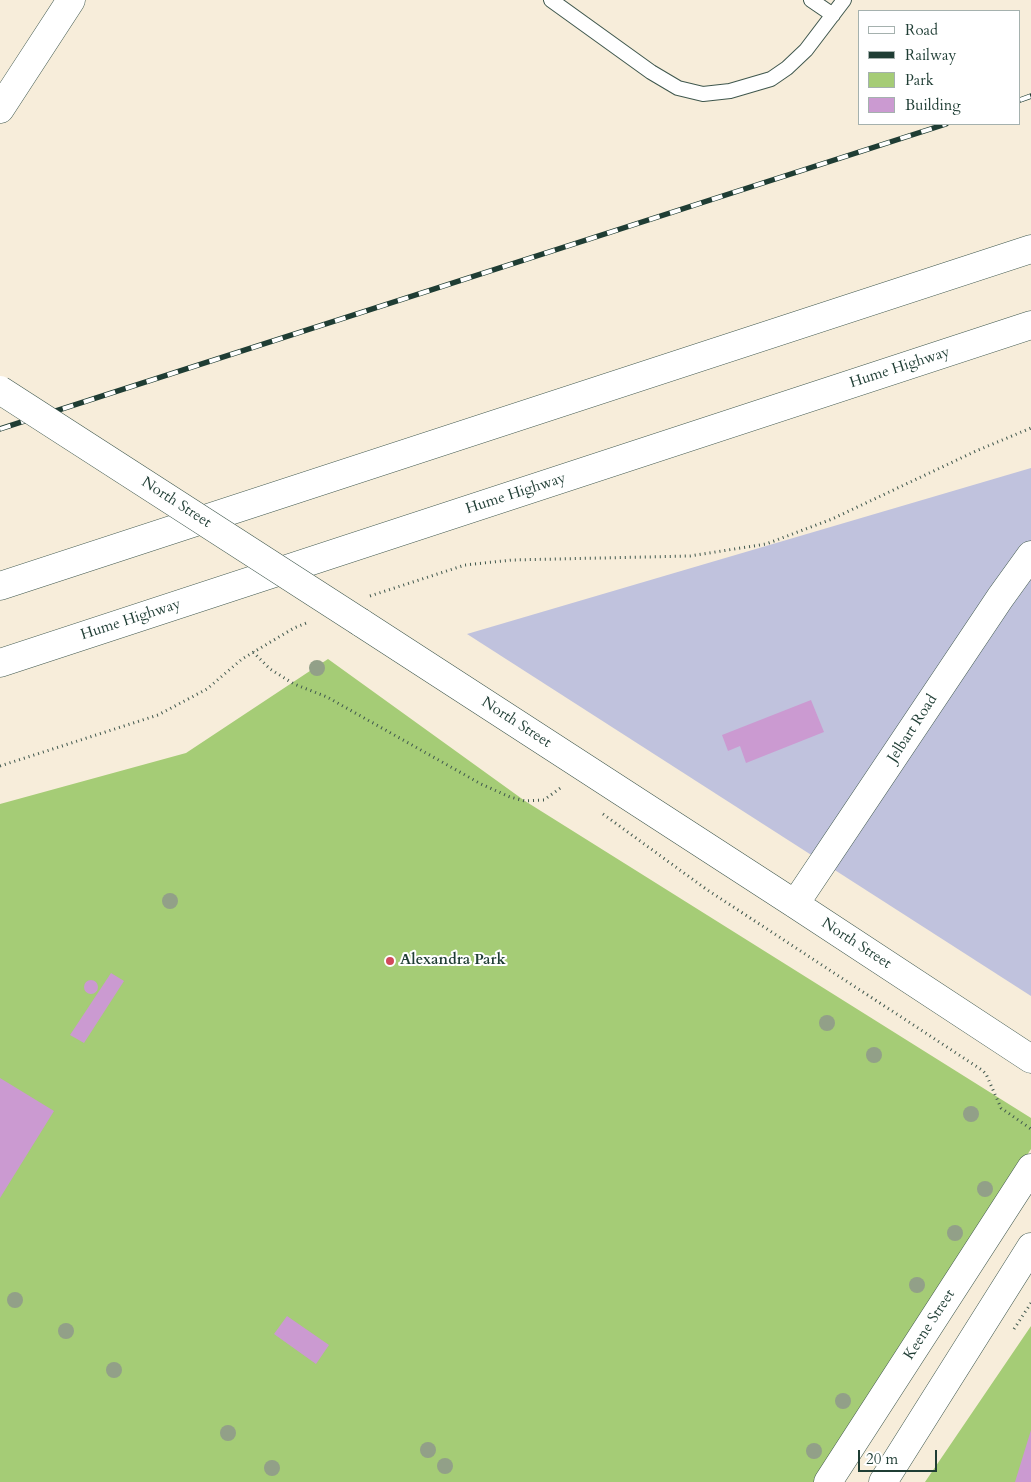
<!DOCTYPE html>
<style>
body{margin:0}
#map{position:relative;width:1031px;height:1482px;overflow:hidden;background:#f7edda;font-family:Cardo,serif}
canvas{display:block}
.legend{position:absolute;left:858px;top:10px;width:162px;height:115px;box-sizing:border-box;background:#fff;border:1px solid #a5b1ae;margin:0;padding:6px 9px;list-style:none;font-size:15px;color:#1f3d34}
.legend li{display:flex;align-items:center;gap:10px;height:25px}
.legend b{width:25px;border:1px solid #a5b1ae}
.scale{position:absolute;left:858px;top:1450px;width:79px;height:22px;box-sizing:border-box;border:2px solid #1f3d34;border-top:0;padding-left:6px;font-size:15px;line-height:18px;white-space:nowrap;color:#1f3d34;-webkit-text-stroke:4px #fff;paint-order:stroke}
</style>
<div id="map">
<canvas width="1031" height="1482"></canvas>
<ul class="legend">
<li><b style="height:6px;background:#fff"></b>Road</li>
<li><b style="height:6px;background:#1f3d34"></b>Railway</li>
<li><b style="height:14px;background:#a5cc76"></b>Park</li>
<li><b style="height:14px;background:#cb9ad1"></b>Building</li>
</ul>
<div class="scale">20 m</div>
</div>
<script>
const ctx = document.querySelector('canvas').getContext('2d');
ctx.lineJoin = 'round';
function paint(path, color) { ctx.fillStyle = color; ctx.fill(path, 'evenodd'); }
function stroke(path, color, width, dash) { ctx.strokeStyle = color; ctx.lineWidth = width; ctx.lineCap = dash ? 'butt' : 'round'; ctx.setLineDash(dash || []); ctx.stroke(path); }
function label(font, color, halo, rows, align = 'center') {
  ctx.font = font + ' Cardo,serif'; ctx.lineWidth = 4; ctx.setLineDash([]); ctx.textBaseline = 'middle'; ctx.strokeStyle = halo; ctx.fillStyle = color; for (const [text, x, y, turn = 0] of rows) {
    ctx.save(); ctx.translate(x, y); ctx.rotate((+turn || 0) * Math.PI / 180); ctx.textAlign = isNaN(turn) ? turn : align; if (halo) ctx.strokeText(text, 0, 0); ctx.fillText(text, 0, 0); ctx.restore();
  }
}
const industrial = new Path2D(`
 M1031 468V996L467 634Z`);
const green = new Path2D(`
 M328 659 525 801 1031 1118V1149L814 1482H0V804L186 753Z
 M1031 1326V1482H925Z`);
const building = new Path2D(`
 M811 700 824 732 746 763 740 746 728 751 722 735Z
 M111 973 124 981 84 1043 70 1035Z
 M84 987a7 7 0 1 1 14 0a7 7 0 1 1-14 0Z
 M0 1078 54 1111 0 1198Z
 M287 1316 329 1345 316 1364 274 1334Z
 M1031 1430V1482H1015Z`);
const path = new Path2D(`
 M370 596 465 565 512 560 690 556 766 544 832 519 976 451 1031 428
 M253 652 270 669 294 684 327 697 481 784 510 797 525 801 544 800 563 786
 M0 766 158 715 207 689 242 659 294 628 309 622
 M603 814 706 889 982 1070 986 1074 1001 1108 1031 1129
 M1014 1329 1031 1303`);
const lane = new Path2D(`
 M551 0 651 72 678 88 703 94 730 91 771 79 787 68 806 50 844 0
 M811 0 833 15`);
const street = new Path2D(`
 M0 109 71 0`);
const secondary = new Path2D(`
 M360 622 795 904 1031 1059
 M795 904 1000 598 1031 555
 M828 1482 1031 1168
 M883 1482 1031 1247`);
const highway = new Path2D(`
 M0 586 1031 249
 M0 663 1031 325`);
const rail = new Path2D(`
 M1020 100 1031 96
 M0 429 946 124`);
const secondaryBridge = new Path2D(`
 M0 390 360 622`);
const trees = [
 [317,668],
 [170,901],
 [827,1023],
 [874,1055],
 [971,1114],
 [985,1189],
 [955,1233],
 [917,1285],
 [15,1300],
 [66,1331],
 [114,1370],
 [843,1401],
 [228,1433],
 [428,1450],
 [814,1451],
 [445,1466],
 [272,1468]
];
const markers = [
 [390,961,5,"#d1495b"]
];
const streetNames = [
 ["Hume Highway",900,368,-18],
 ["Hume Highway",516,494,-18],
 ["North Street",176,503,33],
 ["Hume Highway",131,620,-18],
 ["North Street",516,723,33],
 ["Jelbart Road",913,729,-57],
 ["North Street",856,944,33],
 ["Keene Street",930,1325,-57]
];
const poiNames = [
 ["Alexandra Park",400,961]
];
paint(industrial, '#c0c2dd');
paint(green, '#a5cc76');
paint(building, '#cb9ad1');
stroke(lane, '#3f574d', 16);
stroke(street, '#3f574d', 29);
stroke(secondary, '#3f574d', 29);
stroke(highway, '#3f574d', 29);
stroke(path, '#3f574d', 3, [1, 4]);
stroke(lane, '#fff', 14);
stroke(street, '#fff', 28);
stroke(secondary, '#fff', 28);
stroke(highway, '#fff', 28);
stroke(rail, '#1f3d34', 5.5);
stroke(rail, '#fff', 4, [11]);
stroke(secondaryBridge, '#3f574d', 29, []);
stroke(secondaryBridge, '#fff', 28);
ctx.fillStyle = '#92a088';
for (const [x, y] of trees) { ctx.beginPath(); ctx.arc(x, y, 8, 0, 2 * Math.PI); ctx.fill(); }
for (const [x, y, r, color] of markers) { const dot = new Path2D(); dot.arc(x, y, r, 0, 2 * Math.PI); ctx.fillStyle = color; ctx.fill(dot); stroke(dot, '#fff', 2); }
label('15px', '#1f3d34', '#fff', streetNames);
label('bold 15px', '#1f3d34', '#fff', poiNames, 'left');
</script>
